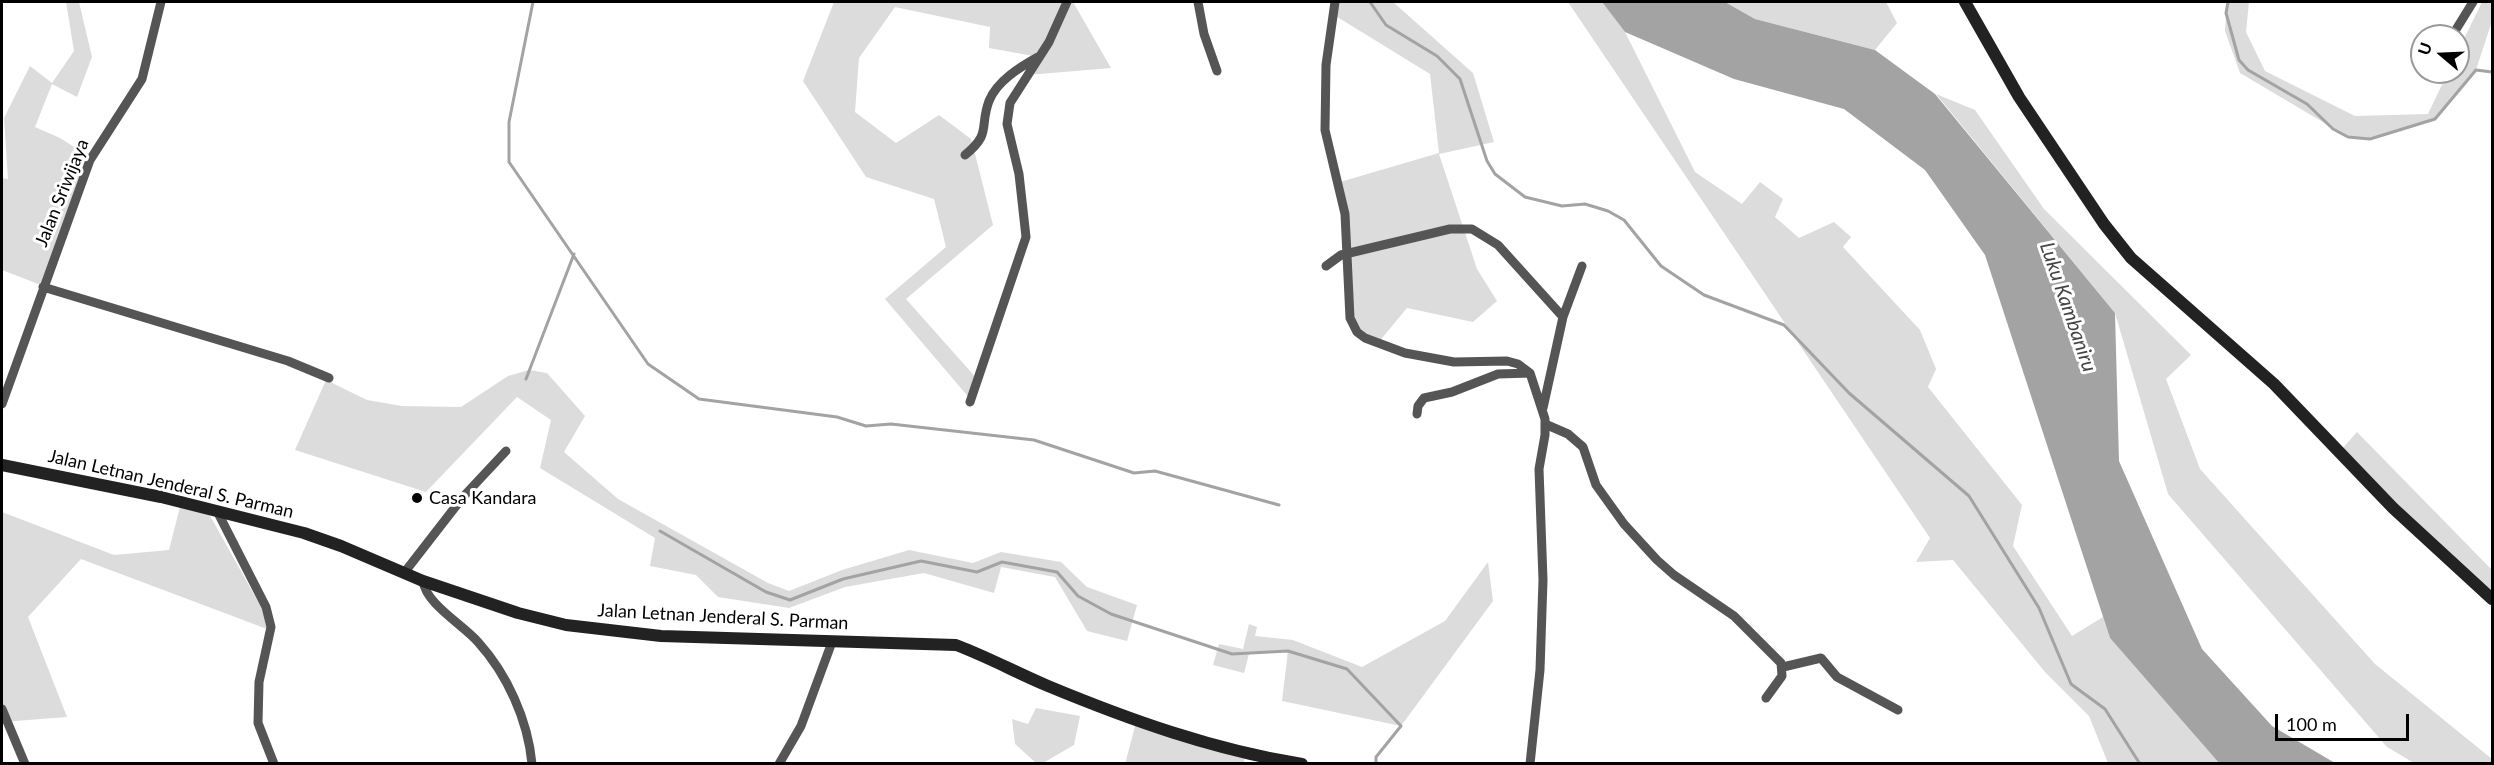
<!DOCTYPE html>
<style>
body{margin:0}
#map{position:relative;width:2494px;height:765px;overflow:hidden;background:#fff;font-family:Lato,sans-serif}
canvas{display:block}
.frame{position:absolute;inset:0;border:3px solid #000;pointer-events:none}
.north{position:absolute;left:2410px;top:24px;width:60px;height:60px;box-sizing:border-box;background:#fff;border:2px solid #999;border-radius:50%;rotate:289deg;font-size:16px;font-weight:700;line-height:24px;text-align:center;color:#000}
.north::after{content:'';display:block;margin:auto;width:21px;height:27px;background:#000;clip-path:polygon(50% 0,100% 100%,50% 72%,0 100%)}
.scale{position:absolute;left:2275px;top:714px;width:134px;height:27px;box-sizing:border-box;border:3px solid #000;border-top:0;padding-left:8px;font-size:18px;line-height:21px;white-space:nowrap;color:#000;-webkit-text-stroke:4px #fff;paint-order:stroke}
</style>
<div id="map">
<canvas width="2494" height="765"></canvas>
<div class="frame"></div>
<div class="north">U</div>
<div class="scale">100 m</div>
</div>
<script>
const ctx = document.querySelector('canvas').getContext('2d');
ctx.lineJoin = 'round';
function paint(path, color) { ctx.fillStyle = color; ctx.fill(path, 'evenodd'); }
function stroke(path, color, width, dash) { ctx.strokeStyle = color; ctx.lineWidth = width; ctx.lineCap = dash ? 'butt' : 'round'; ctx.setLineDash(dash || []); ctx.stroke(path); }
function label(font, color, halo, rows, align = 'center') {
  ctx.font = font + ' Lato,sans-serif'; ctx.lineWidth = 6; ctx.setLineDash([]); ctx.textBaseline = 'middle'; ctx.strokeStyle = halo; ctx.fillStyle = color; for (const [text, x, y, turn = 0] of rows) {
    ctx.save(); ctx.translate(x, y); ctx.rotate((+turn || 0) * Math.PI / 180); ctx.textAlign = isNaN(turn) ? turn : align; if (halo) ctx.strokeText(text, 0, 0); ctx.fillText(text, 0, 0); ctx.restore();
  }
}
const green = new Path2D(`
 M66 2H79L92 57 77 97 52 84 35 127 60 138 93 159 46 287 2 270V178L8 179 4 118 30 66 52 83 74 51Z
 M834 2H1073L1111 68 1028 75 1039 57 989 48 990 27 895 7 859 58 855 112 896 143 939 115 971 139 973 146 993 225 906 299 978 380 971 400 885 299 946 247 934 199 866 177 803 81Z
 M1336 2H1393L1473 73 1494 142 1439 154 1477 269 1497 301 1473 322 1407 308 1378 343 1358 330 1352 316 1340 182 1439 153 1430 74 1334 15Z
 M1568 2H1602L1625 32 1695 172 1742 204 1760 182 1783 199 1775 217 1799 238 1834 222 1851 237 1843 247 1920 330 1936 369 1928 387 2022 505 2013 546 2072 636 2103 617 2110 638 2219 763H2108L2089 716 2045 672 1953 560 1916 562 1930 538Z
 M1725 2H1886L1897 23 1875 50 1755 19Z
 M2227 2H2249L2246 32 2265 71 2355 116 2428 114 2448 72H2458V51L2482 2H2492V21L2476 70 2435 119 2411 128 2370 139 2348 137 2240 73 2225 31Z
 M1936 94 1975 110 2044 209 2191 355 2166 379 2200 469 2375 664 2492 759V763H2414L2387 747 2168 494 2115 313Z
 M529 370 547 373 585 416 564 452 618 499 768 583 789 591 842 570 909 550 973 563 1001 552 1061 562 1087 587 1137 605 1127 641 1087 631 1055 577 1001 567 994 593 924 573 845 587 789 608 718 597 696 575 650 566 655 538 540 468 551 420 517 397 426 492 295 450 326 380 367 400 402 406 461 407 508 376Z
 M2357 432 2492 570V602L2342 449Z
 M182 499 204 505 275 632 81 559 28 617 67 717 2 722V512L114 555 169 550Z
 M1488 562 1493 601 1401 726 1282 701 1288 651 1249 654 1244 673 1213 665 1219 644 1243 649 1249 624 1257 627 1255 636 1293 640 1362 667 1445 621Z
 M1036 708 1080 716 1074 745 1043 763H1036L1015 744 1012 719 1028 724Z
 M1137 719 1245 751 1244 763 1125 764Z`);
const water = new Path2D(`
 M1602 2H1725L1755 19 1875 50 1935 94 2115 313 2119 461 2202 649 2272 726 2335 763H2219L2110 638 1985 255 1925 170 1844 109 1734 79 1625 32Z`);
const stream = new Path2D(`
 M533 2 509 122V162L648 364 699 399 837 417 866 426 891 424 1034 440 1134 473 1155 471 1279 505
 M1370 2 1386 25 1437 56 1460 79 1487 161 1495 174 1525 197 1562 206 1585 204 1608 211 1624 220 1661 266 1704 295 1784 325 1849 393 1969 496 2039 608 2071 684 2105 709 2140 764
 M2228 2 2226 13 2239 60 2248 70 2307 104 2333 129 2348 137 2370 139 2435 119 2476 70 2492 72
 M526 379 574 254
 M660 531 766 592 790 600 843 579 921 561 977 572 1002 562 1057 572 1078 596 1111 614 1232 654 1288 651 1347 669 1401 726 1376 757V764`);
const street = new Path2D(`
 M1198 2 1204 34 1217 71
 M1335 2 1326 65 1325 130 1345 214 1350 318 1357 332 1365 338 1405 353 1454 362 1507 361 1518 364 1530 373 1545 419V435L1539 469 1543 580 1540 670 1530 764
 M2452 36 2473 2
 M965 155C992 133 979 128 989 101 997 81 1020 67 1038 57
 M1326 266 1341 255 1450 229H1472L1498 245 1563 317
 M43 287 288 361 329 378
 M970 402 1026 237 1019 174 1007 124 1010 103 1049 42 1067 2
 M2 404 90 160 142 79 161 2
 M1543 408 1563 317 1582 266
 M1417 414 1418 406 1424 398 1452 392 1498 374 1530 373
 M1545 424 1568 434 1583 447 1596 485 1624 524 1657 560 1674 575 1734 616 1781 663 1782 676 1766 698
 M217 511 266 607 271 627 259 682 258 723 274 764
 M404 573 463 497 506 451
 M423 581C426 604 462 624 478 642 507 674 528 720 532 764
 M1783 667 1821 658 1837 677 1898 710
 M2 709 25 764
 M779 764 801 726 832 642`);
const secondary = new Path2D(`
 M1965 2 2019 97 2104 224 2131 258 2274 384 2393 508 2492 599
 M2 465 161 497 304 533 341 546 423 581 518 613 566 625 661 636 956 645C988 657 1017 673 1048 686 1130 720 1214 750 1302 764`);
const markers = [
 [417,498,6,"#000"]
];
const streetNames = [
 ["Jalan Sriwijaya",62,193,-68],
 ["Jalan Letnan Jenderal S. Parman",171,484,13],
 ["Jalan Letnan Jenderal S. Parman",723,617,3]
];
const poiNames = [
 ["Casa Kandara",429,498]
];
const waterNames = [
 ["Luku Kambaniru",2068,307,71]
];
paint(green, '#dcdcdc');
paint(water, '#a3a3a3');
stroke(stream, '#a3a3a3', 3);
stroke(street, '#555', 9);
stroke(secondary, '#222', 12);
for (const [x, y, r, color] of markers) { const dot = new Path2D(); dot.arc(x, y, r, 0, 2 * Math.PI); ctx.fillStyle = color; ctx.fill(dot); stroke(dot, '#fff', 2); }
label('18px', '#000', '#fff', streetNames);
label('18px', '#000', '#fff', poiNames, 'left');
label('italic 20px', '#444', '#fff', waterNames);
</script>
